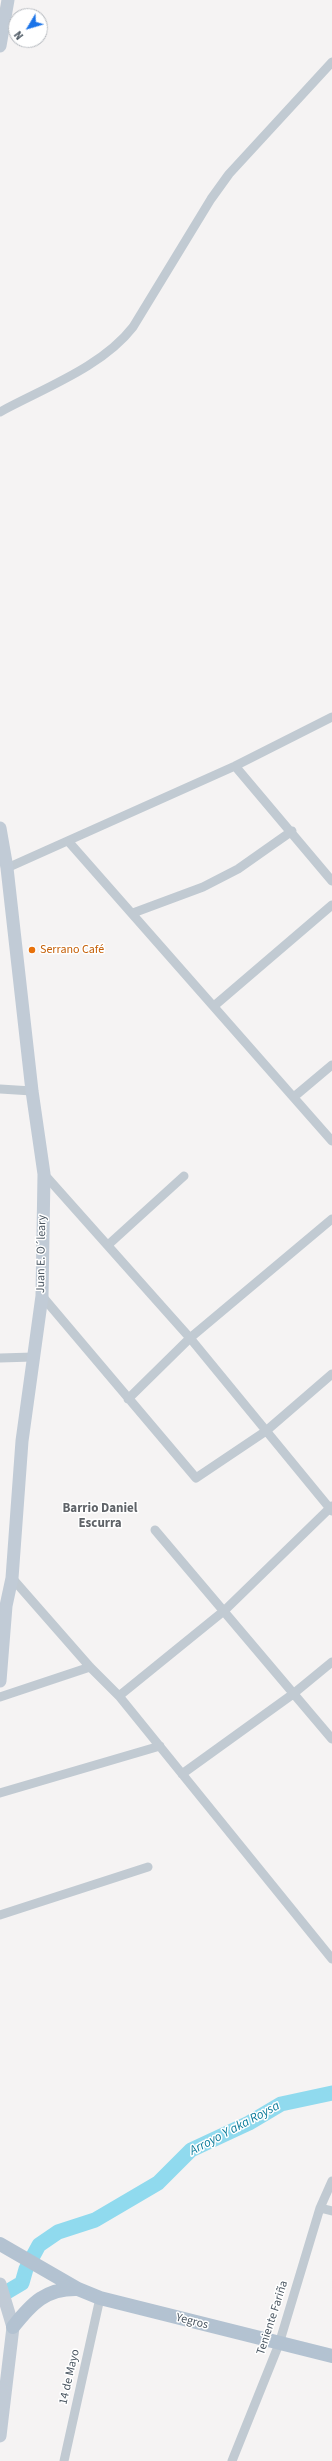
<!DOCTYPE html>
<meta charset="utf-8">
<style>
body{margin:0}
#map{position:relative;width:332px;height:2461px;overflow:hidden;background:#f5f3f3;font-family:"Source Sans 3",sans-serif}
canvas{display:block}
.north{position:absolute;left:8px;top:8px;width:40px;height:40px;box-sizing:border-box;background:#fff;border:1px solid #b7bbc0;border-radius:50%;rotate:232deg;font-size:11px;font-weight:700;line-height:16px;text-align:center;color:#4a5661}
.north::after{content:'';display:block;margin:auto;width:14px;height:18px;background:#1a73e8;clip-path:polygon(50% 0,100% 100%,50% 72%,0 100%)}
</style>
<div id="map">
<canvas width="332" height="2461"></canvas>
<div class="north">N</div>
</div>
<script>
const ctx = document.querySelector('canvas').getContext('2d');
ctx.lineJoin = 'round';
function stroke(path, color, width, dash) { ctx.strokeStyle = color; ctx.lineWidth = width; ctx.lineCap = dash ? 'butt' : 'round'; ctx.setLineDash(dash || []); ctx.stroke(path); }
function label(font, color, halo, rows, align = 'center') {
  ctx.font = font + ' "Source Sans 3",sans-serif'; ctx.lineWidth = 3; ctx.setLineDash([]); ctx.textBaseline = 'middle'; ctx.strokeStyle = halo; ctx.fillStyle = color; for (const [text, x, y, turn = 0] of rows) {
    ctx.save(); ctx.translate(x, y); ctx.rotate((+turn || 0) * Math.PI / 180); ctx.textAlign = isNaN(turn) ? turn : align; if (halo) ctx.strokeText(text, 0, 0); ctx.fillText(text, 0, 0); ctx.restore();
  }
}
const river = new Path2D(`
 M0 2296 22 2283 26 2269 39 2245 58 2232 95 2220 158 2183 191 2150 249 2123 281 2104 332 2093`);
const street = new Path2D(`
 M0 412C44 388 102 367 133 327L211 199 229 174 332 62
 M235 766 332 881
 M68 841 332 1141
 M7 868 235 766 332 717
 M133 913 203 887 238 869 292 831
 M214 1006 332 905
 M0 1089 32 1091
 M295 1096 332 1065
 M44 1174 190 1338 332 1511
 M108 1245 184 1176
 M42 1296 196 1478 266 1431 332 1374
 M0 1358 33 1357
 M128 1399 190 1338 332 1219
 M155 1530 332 1739
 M12 1578 90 1667 119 1696 332 1959
 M119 1696 225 1610 332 1506
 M0 1697 90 1667
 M182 1774 293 1694 332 1662
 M0 1793 160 1746
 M0 1915 148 1867
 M320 2208 332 2211
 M64 2461 100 2298
 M232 2461 279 2344 320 2208 332 2181`);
const secondary = new Path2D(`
 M0 46 8 0
 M0 828 7 868 32 1091 44 1174 42 1296 22 1441 12 1578 6 1606 0 1681
 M0 2284 13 2327 0 2436`);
const primary = new Path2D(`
 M0 2244 78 2289 100 2298 332 2356
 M13 2327C32 2303 46 2288 78 2289`);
const markers = [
 [32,950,4,"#e8710a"]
];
const foodNames = [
 ["Serrano Café",40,950]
];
const streetNames = [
 ["Juan E. O´leary",42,1254,-89],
 ["Teniente Fariña",273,2318,-72],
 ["Yegros",192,2322,14],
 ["14 de Mayo",70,2377,-77]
];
const neighbourhoodNames = [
 ["Barrio Daniel",100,1509],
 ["Escurra",100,1524]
];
const waterNames = [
 ["Arroyo Y aka Roysa",235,2129,-28]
];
stroke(river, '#90daee', 15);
stroke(street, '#c1cad2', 9);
stroke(secondary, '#c1cbd6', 13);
stroke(primary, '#b3c2d1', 14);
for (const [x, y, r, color] of markers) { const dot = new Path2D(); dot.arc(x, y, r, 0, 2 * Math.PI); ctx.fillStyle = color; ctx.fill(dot); stroke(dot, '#fff', 1.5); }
label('12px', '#c56008', '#fff', foodNames, 'left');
label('12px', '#4a5661', '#fff', streetNames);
label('bold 13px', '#5f6368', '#fff', neighbourhoodNames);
label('italic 13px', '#0c7c9b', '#fff', waterNames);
</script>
